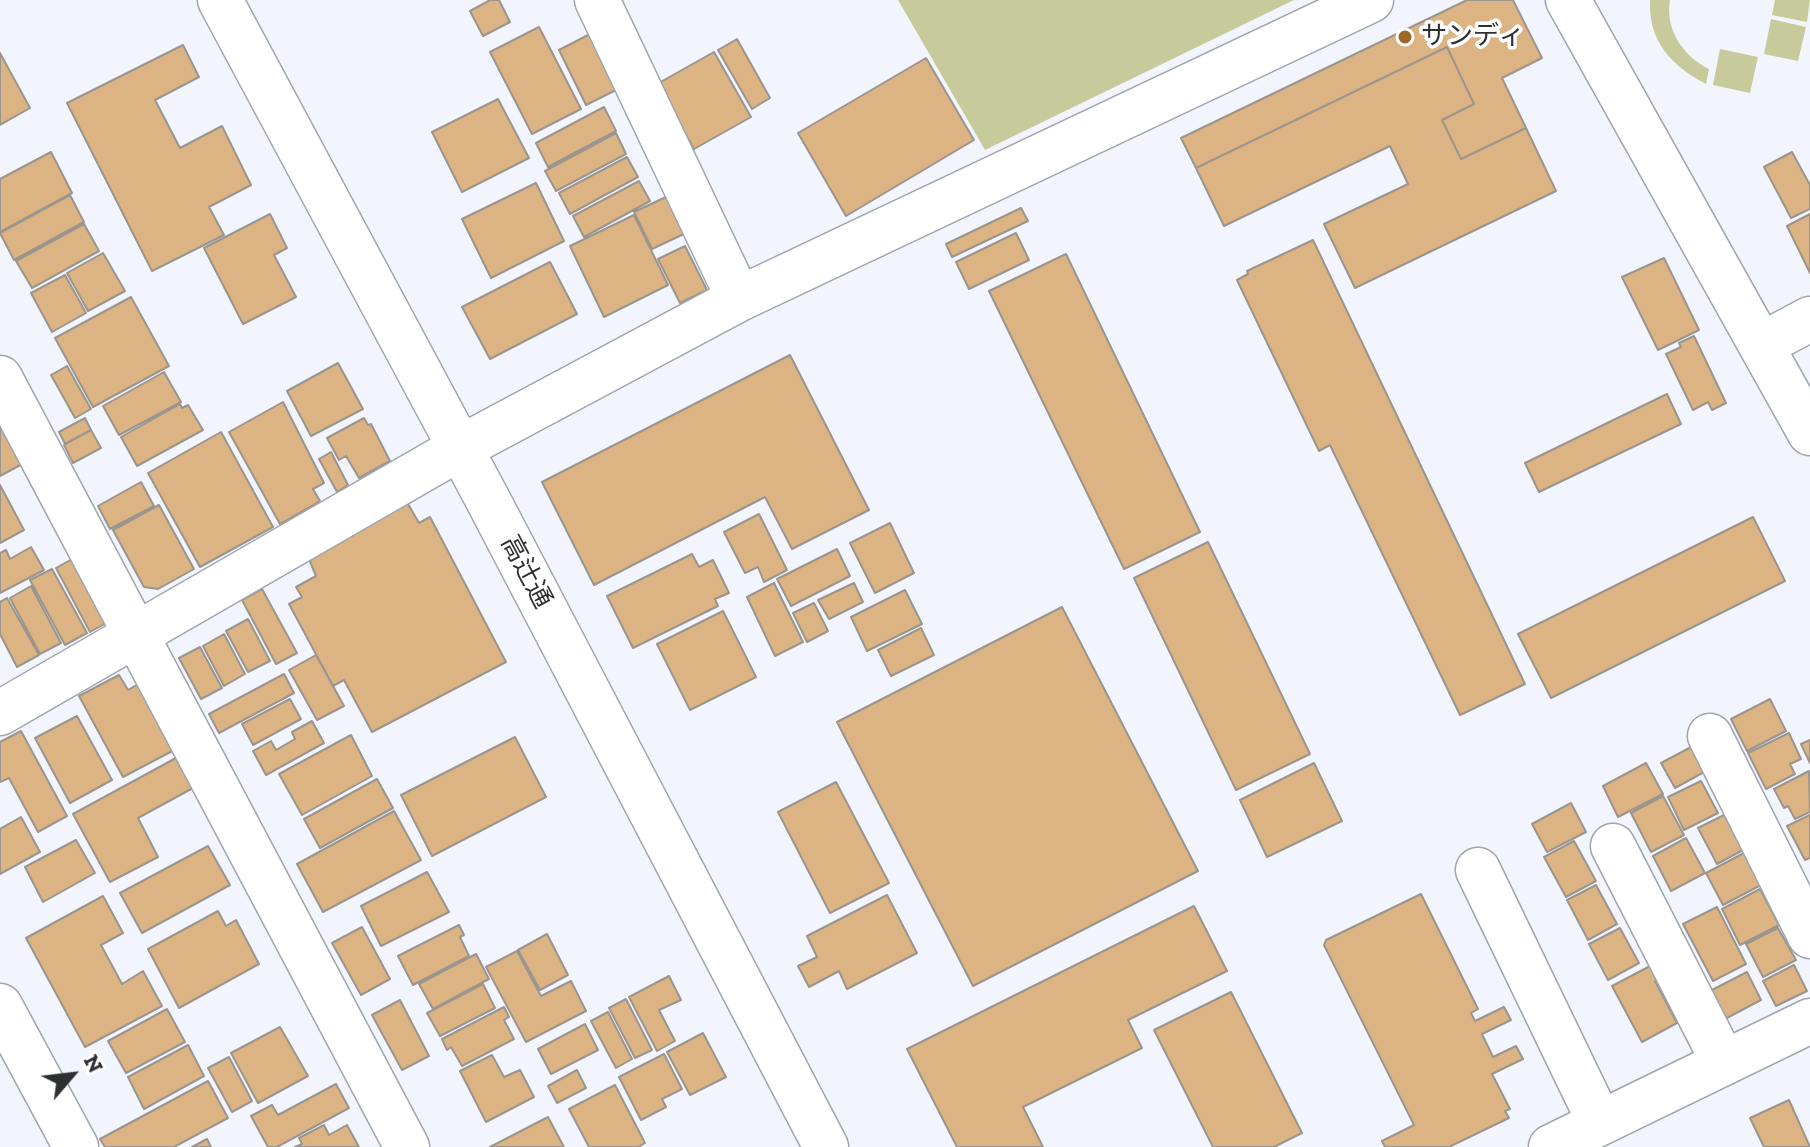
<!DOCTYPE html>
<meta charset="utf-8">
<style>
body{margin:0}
#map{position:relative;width:1810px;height:1147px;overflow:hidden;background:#f2f5fe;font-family:"Zilla Slab",serif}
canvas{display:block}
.north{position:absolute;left:32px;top:1035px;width:80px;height:80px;-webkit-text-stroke:6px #fff;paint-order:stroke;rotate:62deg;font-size:22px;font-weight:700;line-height:32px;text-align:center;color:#2f3033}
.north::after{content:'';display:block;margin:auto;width:28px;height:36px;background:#2f3033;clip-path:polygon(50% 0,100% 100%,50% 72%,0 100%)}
</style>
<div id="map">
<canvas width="1810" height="1147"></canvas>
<div class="north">N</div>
</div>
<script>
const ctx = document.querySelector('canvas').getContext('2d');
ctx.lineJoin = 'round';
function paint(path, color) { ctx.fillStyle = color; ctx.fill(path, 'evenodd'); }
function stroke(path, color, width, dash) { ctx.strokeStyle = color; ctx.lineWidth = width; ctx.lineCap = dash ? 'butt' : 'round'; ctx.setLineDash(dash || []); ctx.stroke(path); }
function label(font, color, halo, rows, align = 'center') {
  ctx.font = font + ' "Zilla Slab","Noto Sans JP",serif'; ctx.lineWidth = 7; ctx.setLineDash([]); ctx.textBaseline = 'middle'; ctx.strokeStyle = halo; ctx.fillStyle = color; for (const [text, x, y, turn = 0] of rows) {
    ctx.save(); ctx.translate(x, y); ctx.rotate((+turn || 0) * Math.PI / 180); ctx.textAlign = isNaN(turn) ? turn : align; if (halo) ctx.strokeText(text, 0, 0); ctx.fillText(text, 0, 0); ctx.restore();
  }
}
const green = new Path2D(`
 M898 0H1294L985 150Z
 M1650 0H1670C1665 30 1683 56 1709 69L1706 84C1672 66 1648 42 1650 0Z
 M1775 0H1810L1807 22 1772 15Z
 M1771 19 1806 27 1798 61 1764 54Z
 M1720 49 1758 57 1750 93 1713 85Z`);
const building = new Path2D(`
 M490 0H499L510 22 483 36 470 11Z
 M1467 0H1513L1542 58 1502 78 1526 128 1461 159 1442 120 1474 104 1447 47 1196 168 1181 138Z
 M539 27 581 109 532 134 490 52Z
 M590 34 618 89 586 105 559 50Z
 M737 39 770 98 752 109 718 50Z
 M183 45 199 77 155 100 180 148 222 126 251 185 209 207 224 235 152 271 67 103Z
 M1447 47 1474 104 1442 120 1461 159 1526 128 1556 191 1355 288 1324 224 1408 184 1390 146 1224 226 1196 168Z
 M714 52 751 117 694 149 657 84Z
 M0 53 30 108 0 125Z
 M926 58 974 140 846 216 798 133Z
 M498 99 529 158 462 192 432 132Z
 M604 107 616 131 548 167 536 143Z
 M616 133 626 154 556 191 545 171Z
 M51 152 72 193 0 232V179Z
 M1792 152 1810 185V209L1791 218 1764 167Z
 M627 157 638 177 570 214 559 193Z
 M639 181 650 201 584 237 573 216Z
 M536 183 564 241 491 278 462 219Z
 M70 195 84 222 14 260 0 233Z
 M670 195 688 232 652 249 634 212Z
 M1021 208 1028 221 952 257 946 244Z
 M270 214 287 248 274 255 296 297 243 324 204 248Z
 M1810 214V273L1787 226Z
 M634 215 668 285 604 317 570 246Z
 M84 224 99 251 32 288 16 261Z
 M1016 233 1029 260 969 289 956 262Z
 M1313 240 1525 684 1460 715 1330 445 1319 451 1237 280 1248 274 1247 271Z
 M685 246 707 290 680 303 658 259Z
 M103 253 125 291 88 311 67 273Z
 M1066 254 1200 532 1124 569 989 291Z
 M1664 258 1699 330 1658 350 1622 277Z
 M550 262 577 314 490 359 462 307Z
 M65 275 86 313 52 332 31 293Z
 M131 297 169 366 93 407 55 338Z
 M1694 336 1726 403 1712 410 1708 402 1693 410 1666 354 1681 347 1679 343Z
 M790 355 869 510 792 549 765 497 594 585 542 482Z
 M338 363 363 409 311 436 287 391Z
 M67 366 91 409 75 418 51 375Z
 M164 372 181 402 119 435 103 406Z
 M1667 394 1681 424 1539 492 1525 463Z
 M283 402 324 483 313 489 320 501 280 524 229 432Z
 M180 404 182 408 188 405 203 430 137 466 121 437Z
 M0 415 26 462 0 476Z
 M85 418 91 430 65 444 59 432Z
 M364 418 368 425 371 424 390 461 359 478 346 456 339 460 327 438Z
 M91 430 101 448 73 463 64 445Z
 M221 432 273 527 200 567 148 473Z
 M331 452 348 485 337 492 319 459Z
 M141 482 154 506 110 529 98 506Z
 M0 485 24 530 0 543Z
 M404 497 419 523 430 517 506 662 372 732 344 680 333 686 289 604 302 597 296 587 316 576 307 554Z
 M159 505 194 569 158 589 144 587 113 530Z
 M759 514 787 570 764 582 758 567 745 573 724 532Z
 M1753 517 1785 581 1551 698 1518 634Z
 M890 523 914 573 875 593 850 543Z
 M1208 542 1310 754 1236 790 1134 578Z
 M31 547 44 570 0 593V553L6 550 10 559Z
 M837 549 850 576 791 606 777 579Z
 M692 554 699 567 713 560 729 593 715 599 718 606 633 648 607 596Z
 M74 558 108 622 90 632 56 568Z
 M52 569 87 633 65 645 30 580Z
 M774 583 803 642 775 656 747 597Z
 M854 583 863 602 829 619 818 600Z
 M31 586 61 643 40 654 10 598Z
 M262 589 297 653 276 664 242 600Z
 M905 590 922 624 867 651 851 617Z
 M7 598 39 655 17 667 0 634V602Z
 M814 603 828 631 807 642 793 613Z
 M1062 607 1198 871 973 986 837 722Z
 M723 611 756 677 690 710 657 644Z
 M248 619 270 661 248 672 226 631Z
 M921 628 934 655 891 676 878 650Z
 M224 634 245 674 224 686 203 646Z
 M200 647 222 688 201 699 179 658Z
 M316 655 344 706 317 720 289 670Z
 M284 674 294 693 219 733 209 714Z
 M119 675 128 690 142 682 178 748 123 777 79 696Z
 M290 699 301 719 253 745 242 724Z
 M1770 699 1786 731 1747 751 1731 719Z
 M77 716 112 780 70 803 35 738Z
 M312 721 324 743 266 775 253 751 271 741 276 750 295 739 292 732Z
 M21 731 67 816 38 832 9 778 0 782V742Z
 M1789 733 1801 759 1790 764 1795 774 1766 789 1748 753Z
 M351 735 372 776 302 815 279 774Z
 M515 737 546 797 432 856 401 795Z
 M1810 740V763L1801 744Z
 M1693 746 1706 771 1675 788 1661 763Z
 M176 758 193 788 138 818 158 857 110 882 73 814Z
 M1314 763 1342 821 1267 857 1240 800Z
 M1646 763 1663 794 1618 817 1603 786Z
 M1809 771 1810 812 1795 819 1788 806 1784 808 1774 789Z
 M377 779 393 808 320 848 304 819Z
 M1701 781 1718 813 1684 830 1668 797Z
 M836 782 889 883 830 913 778 812Z
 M1663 796 1684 835 1651 852 1631 813Z
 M1571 803 1586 832 1547 852 1532 824Z
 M394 811 421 860 323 912 297 864Z
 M1724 815 1743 850 1717 864 1698 828Z
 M1810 815V858L1805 860 1787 826Z
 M21 817 40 852 0 874V829Z
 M1686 838 1705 873 1671 891 1653 856Z
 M76 840 95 873 43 902 25 867Z
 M1574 841 1596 881 1566 897 1544 857Z
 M208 846 230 885 142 933 120 893Z
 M1744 853 1761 885 1723 905 1706 873Z
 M427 872 449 912 381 946 361 906Z
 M1596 885 1617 924 1588 940 1567 900Z
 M1760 889 1779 925 1740 945 1722 909Z
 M1421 894 1478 1009 1471 1013 1475 1021 1504 1007 1511 1020 1482 1034 1493 1057 1516 1046 1523 1059 1492 1074 1510 1109 1505 1111 1509 1118 1449 1147H1385L1382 1141 1414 1125 1324 945 1326 940Z
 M887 895 917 953 847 989 839 971 809 987 798 966 817 957 807 936Z
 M103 896 123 933 101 945 122 984 143 971 162 1006 85 1047 26 938Z
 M1194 906 1227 971 1128 1020 1142 1048 1023 1107 1043 1147H957L907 1049Z
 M1717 907 1746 964 1713 981 1683 924Z
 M218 911 226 926 236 920 259 964 179 1008 148 949Z
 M459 925 464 935 460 937 469 956 413 985 398 956Z
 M362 927 390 979 361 995 332 943Z
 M1620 928 1639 963 1608 980 1589 944Z
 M1778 928 1796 960 1763 977 1746 944Z
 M547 934 568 975 540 990 518 950Z
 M517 951 541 996 571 981 586 1011 526 1042 486 967Z
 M476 954 489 979 433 1009 419 984Z
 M1654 964 1662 977 1655 981 1677 1023 1642 1042 1612 986Z
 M1794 965 1807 991 1776 1006 1763 981Z
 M1747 972 1761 1000 1723 1020 1708 992Z
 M669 976 681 1000 659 1010 675 1041 657 1051 629 997Z
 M483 984 495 1008 440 1036 427 1013Z
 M1231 992 1302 1133 1274 1147H1213L1154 1030Z
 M626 999 652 1050 635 1058 609 1008Z
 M400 1000 429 1056 402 1070 372 1015Z
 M504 1007 509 1017 504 1020 514 1039 462 1066 451 1047 447 1050 442 1039Z
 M167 1009 185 1042 126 1073 108 1041Z
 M608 1012 632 1059 616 1068 591 1021Z
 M585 1024 598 1050 551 1074 538 1049Z
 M280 1027 308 1076 258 1103 231 1053Z
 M703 1033 726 1077 690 1095 667 1052Z
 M188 1045 204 1076 144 1109 128 1077Z
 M664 1054 682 1089 662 1099 666 1107 641 1120 619 1077Z
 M492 1055 504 1077 520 1070 534 1097 486 1122 460 1071Z
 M229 1057 252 1101 232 1112 208 1068Z
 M577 1070 586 1088 557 1103 548 1086Z
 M208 1081 228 1118 174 1147H105L100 1139Z
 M336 1084 349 1108 277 1147H268L251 1116 272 1105 278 1115Z
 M615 1085 645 1143 638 1147H589L569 1109Z
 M1789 1100 1810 1147H1764L1750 1118Z
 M548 1117 564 1147H490Z
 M324 1125 329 1135 347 1125 359 1147H295L302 1144 299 1138Z
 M207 1139 211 1147H192Z`);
const minor = new Path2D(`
 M597 0 739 299
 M1568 0 1810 433
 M1761 345 1810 319
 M0 378 407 1147
 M0 713 460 448 739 299 1371 0
 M1710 736 1810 936
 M1613 846 1724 1063
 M1478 870 1600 1123
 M0 1006 76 1147
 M1551 1147 1810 1021`);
const tertiary = new Path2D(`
 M220 0 488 500 826 1147`);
const markers = [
 [1405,37,8,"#9e6822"]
];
const poiNames = [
 ["サンディ",1421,37]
];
const streetNames = [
 ["高辻通",526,572,62]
];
paint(green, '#c7cb9b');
paint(building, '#dcb382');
stroke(building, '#9b958e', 2);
stroke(minor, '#a0a4ac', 47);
stroke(tertiary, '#a0a4ac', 47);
stroke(minor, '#fff', 44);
stroke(tertiary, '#fff', 44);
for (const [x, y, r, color] of markers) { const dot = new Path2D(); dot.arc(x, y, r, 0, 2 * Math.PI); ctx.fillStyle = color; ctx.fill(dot); stroke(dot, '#fff', 3); }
label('26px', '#2f3033', '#fff', poiNames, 'left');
label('26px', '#2f3033', '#fff', streetNames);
</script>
